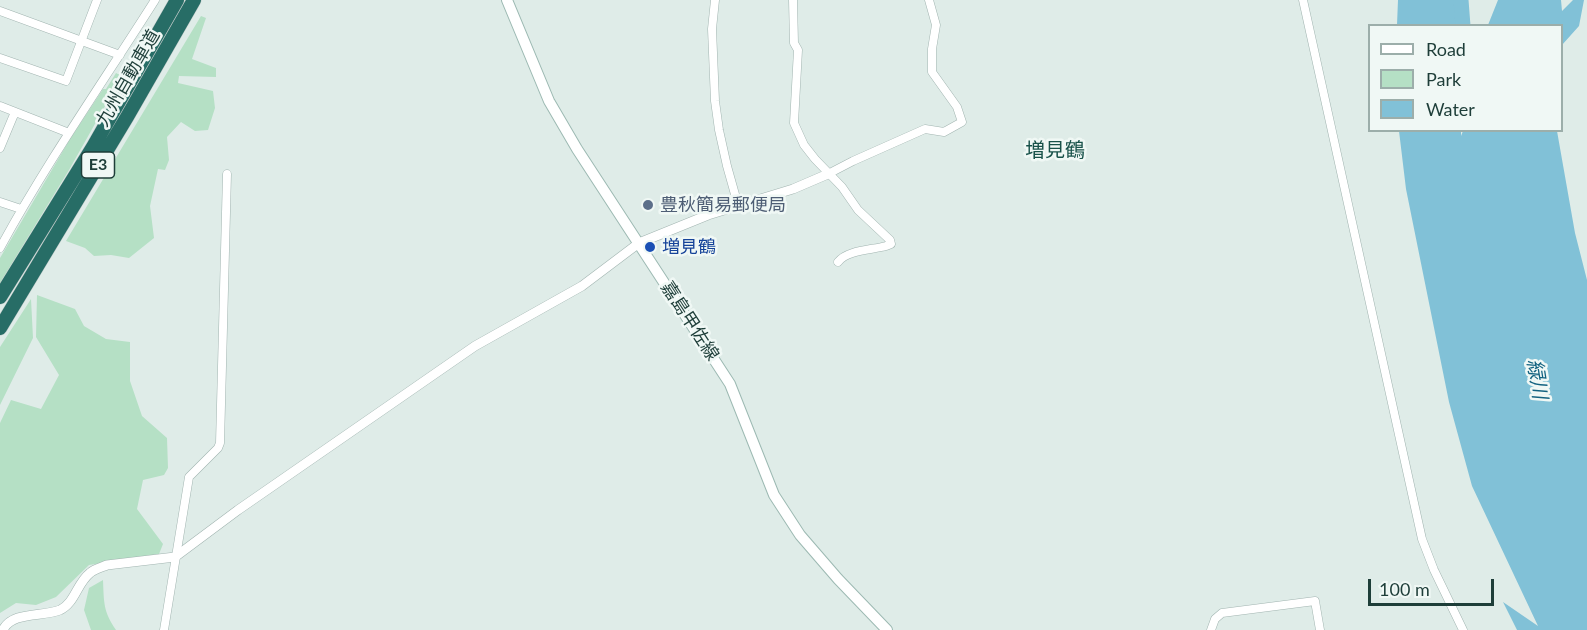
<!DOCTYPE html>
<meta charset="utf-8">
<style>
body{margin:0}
#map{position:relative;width:1587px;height:630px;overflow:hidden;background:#dfece8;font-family:Lato,sans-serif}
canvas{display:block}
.legend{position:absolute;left:1368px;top:24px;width:195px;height:108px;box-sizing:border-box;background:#f0f8f5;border:2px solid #9caeaa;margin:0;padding:8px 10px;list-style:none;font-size:18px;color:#1e3e39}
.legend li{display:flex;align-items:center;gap:12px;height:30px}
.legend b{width:30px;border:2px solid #9caeaa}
.scale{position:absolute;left:1368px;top:579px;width:126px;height:27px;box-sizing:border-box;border:3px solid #1e3e39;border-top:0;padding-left:8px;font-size:18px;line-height:21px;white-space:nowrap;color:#1e3e39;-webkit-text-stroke:4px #f0f8f5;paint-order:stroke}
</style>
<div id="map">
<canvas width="1587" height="630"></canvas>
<ul class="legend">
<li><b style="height:8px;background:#fff"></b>Road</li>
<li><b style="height:16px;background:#b5e0c5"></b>Park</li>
<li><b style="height:16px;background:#81c1d7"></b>Water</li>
</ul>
<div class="scale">100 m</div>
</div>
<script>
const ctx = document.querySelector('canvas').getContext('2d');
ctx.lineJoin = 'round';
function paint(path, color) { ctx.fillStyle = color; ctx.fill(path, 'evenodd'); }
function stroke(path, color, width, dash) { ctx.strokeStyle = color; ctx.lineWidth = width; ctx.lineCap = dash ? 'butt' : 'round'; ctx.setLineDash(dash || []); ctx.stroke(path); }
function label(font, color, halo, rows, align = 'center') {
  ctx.font = font + ' Lato,"Noto Sans JP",sans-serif'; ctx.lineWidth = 5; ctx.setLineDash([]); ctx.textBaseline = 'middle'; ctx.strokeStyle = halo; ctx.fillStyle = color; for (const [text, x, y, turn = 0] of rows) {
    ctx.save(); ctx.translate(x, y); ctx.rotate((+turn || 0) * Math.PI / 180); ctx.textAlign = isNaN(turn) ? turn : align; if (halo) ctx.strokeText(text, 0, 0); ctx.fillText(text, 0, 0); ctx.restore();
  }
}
const green = new Path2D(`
 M201 16 206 18 192 59 216 68V77L179 76 178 83 213 91 215 108 208 130 195 131 181 122 167 137 169 160 165 170 158 169 150 206 154 238 129 258 111 255 94 256 85 248 66 241Z
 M116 73 122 76 69 170 0 283V258L70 139 103 89H106Z
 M37 295 75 309 84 326 106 339 130 342V381L142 416 167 438 168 468 164 475 143 480 137 509 163 544 159 554 89 565 56 597 36 605 16 603 0 613V423L11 400 41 409 59 375 36 337Z
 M31 299 33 338 0 405V347Z
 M103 580C104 602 103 611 116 630H91L84 610 89 588Z`);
const water = new Path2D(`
 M1398 0H1460L1458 25H1397Z
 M1498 0H1561L1562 11 1573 0H1584L1579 26 1562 45V26L1488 25Z
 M1399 131H1461V136L1463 131H1557L1575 233 1587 280V630H1517L1503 602 1538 626 1472 486 1449 402 1406 189Z`);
const river = new Path2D(`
 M1461 0 1463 26`);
const minor = new Path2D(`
 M715 0 712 29 715 101 719 130 727 166 738 205
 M793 0 794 43 798 50 794 123 804 145 815 159 842 187 858 210 890 240 891 244 886 246C872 250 847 250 838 262
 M1303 0 1422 539 1434 570 1463 630
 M0 11 120 55
 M0 58 66 81 97 0
 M0 106 69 133
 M0 148 15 112
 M828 174 853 161 925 129 944 132 962 122 957 107 932 72V49L936 25 929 0
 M0 202 21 209
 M0 248C47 162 103 82 155 0
 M164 630 189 477 218 448 220 443 227 174
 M1211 630 1215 619 1222 613 1315 601 1320 630`);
const tertiary = new Path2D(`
 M3 630C12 611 43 617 60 610 75 603 77 583 90 573 94 569 102 567 107 565L175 557 238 510 475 346 582 286 639 243 708 215 793 189 828 174`);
const secondary = new Path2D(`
 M507 0 549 101 577 149 730 384 774 495 800 535 838 579 887 630`);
const motorway = new Path2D(`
 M0 297 93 147 177 0
 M0 328 127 117 194 0`);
const markers = [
 [648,205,6,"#5c6f8a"],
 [650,247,6,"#1a4fb4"]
];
const shields = [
 [98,165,33]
];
const shieldNames = [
 ["E3",98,165]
];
const streetNames = [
 ["九州自動車道",128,78,-60],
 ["嘉島甲佐線",690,321,57]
];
const serviceNames = [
 ["豊秋簡易郵便局",660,205]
];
const transitNames = [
 ["増見鶴",662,247]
];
const neighbourhoodNames = [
 ["増見鶴",1055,151]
];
const waterNames = [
 ["緑川",1537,379,81]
];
paint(green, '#b5e0c5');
paint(water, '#81c1d7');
stroke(river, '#81c1d7', 15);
stroke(minor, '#a1b4b0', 9);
stroke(tertiary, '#a1b4b0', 10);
stroke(secondary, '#9cb9b2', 12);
stroke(motorway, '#c0c9c8', 15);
stroke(minor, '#fff', 8);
stroke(tertiary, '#fff', 9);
stroke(secondary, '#fff', 10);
stroke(motorway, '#276d66', 14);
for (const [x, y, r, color] of markers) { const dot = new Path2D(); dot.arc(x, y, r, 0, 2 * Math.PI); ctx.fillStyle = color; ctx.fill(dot); stroke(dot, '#f0f8f5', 2); }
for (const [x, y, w] of shields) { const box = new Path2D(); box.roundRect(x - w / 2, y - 13, w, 26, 4.5); ctx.fillStyle = '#f0f8f5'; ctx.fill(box); stroke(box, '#1e3e39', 1.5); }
label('bold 16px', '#1e3e39', null, shieldNames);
label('18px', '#1e3e39', '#f0f8f5', streetNames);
label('18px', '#4e5e75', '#f0f8f5', serviceNames, 'left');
label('18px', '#164399', '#f0f8f5', transitNames, 'left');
label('20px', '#18524a', '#f0f8f5', neighbourhoodNames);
label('italic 20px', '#126280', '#f0f8f5', waterNames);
</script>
